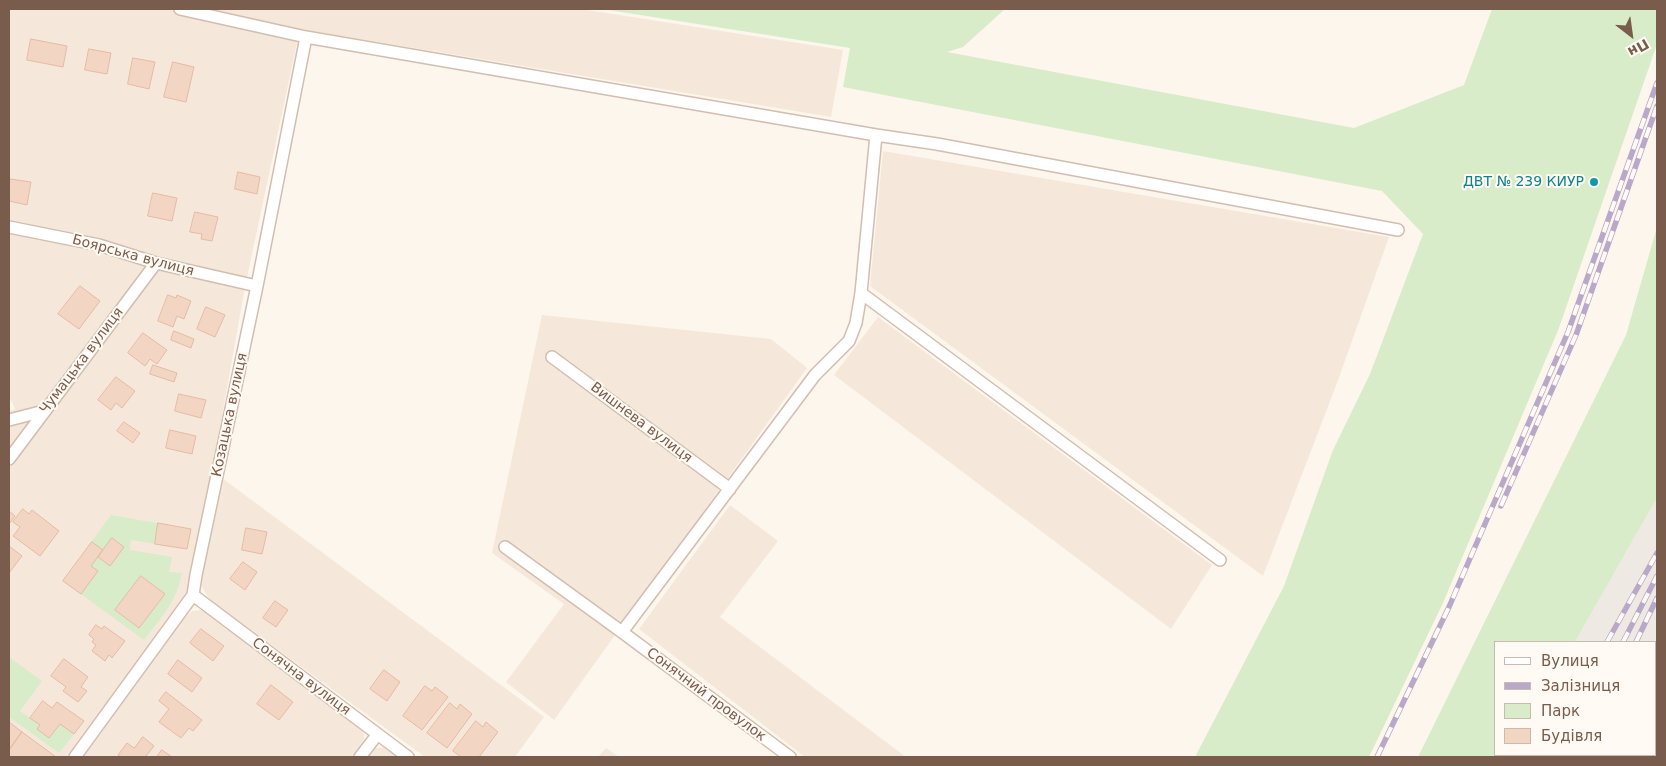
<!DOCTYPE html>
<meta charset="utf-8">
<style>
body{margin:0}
#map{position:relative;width:1666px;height:766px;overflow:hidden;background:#fdf6ec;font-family:"DejaVu Sans",sans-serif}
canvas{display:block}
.frame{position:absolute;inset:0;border:10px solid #7a5c4d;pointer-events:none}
.legend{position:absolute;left:1494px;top:641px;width:162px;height:115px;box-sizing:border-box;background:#fffaf3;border:1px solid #cabbb1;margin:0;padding:6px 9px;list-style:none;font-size:15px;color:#7a5c4d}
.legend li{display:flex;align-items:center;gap:10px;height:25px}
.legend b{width:25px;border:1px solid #cabbb1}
.north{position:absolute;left:1606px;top:10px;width:50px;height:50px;-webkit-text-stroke:4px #fffaf3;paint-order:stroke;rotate:150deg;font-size:14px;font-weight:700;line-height:20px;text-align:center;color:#7a5c4d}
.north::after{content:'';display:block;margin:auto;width:18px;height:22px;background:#7a5c4d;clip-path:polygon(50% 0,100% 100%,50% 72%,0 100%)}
</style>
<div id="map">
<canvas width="1666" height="766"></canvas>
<div class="frame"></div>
<ul class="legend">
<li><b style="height:6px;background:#fff"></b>Вулиця</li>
<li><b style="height:6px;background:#b9a8c9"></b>Залізниця</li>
<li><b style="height:14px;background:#d8ecc9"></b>Парк</li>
<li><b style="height:14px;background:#f3d5c3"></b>Будівля</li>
</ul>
<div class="north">Пн</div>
</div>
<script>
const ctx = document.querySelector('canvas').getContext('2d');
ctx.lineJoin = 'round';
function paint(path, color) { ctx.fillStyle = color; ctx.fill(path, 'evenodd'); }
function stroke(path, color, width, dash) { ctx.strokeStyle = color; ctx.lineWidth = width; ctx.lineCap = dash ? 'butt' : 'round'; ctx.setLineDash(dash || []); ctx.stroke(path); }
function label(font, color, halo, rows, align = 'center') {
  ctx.font = font + ' "DejaVu Sans",sans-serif'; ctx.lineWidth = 4; ctx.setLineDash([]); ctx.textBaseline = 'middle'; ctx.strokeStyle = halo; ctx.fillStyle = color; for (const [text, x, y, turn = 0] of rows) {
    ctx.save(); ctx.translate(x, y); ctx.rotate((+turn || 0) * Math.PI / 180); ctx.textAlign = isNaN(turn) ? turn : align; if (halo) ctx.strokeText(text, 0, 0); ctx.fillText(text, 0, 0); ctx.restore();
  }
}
const residential = new Path2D(`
 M9 9H581L843 50 831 117 300 29 245 287 205 512 187 591 175 613 69 757H9V411L15 409 9 396Z
 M883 151 1389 237 1337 383 1263 576 870 286Z
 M542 315 771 339 807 368 554 720 506 682 564 604 492 553Z
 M878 317 1212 565 1171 629 834 375Z
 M222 478 544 717 515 757H425L218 606 208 597 202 587 200 576Z
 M730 505 778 541 720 617 906 757H805L639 629Z
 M201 610 209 614 361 729 364 734V739L352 757H82L183 619 192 611Z
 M384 747 393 749 404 757H366L376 748Z
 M606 748 619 757H598Z`);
const industrial = new Path2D(`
 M1657 498V757H1509L1511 755H1655V642H1575Z`);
const green = new Path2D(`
 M602 9H1005L963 47 947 52 1354 128 1464 85 1492 9H1657V41L1656 47 1559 328 1443 603 1369 757H1195L1284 586 1333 450 1370 374 1423 234 1382 191 843 87 850 48Z
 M1657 227V498L1575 642H1495V755H1511L1509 757H1418L1626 335Z
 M111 515 191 529 187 549 131 540 130 550 172 557 169 572 182 573C177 601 161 618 144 640L63 581Z
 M9 657 42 681 20 711 40 725 37 729 49 738 60 724 74 734 59 753 9 717Z`);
const building = new Path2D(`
 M31 39 67 46 63 67 27 60Z
 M89 49 111 53 107 74 85 70Z
 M133 58 155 62 149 89 128 84Z
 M173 62 194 67 186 102 164 97Z
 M238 172 260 177 257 194 235 189Z
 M10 179 31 182 27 205 9 201Z
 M153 193 177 198 172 221 148 216Z
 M195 212 218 217 212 241 201 239 202 234 190 232Z
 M80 286 100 301 79 329 58 314Z
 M168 295 176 298 177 295 191 301 184 319 177 316 173 327 158 321Z
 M206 307 225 315 215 337 197 329Z
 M174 331 194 339 191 348 171 340Z
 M143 333 167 350 157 364 150 359 145 366 128 353Z
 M153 365 177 373 174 382 150 374Z
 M116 377 135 391 122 408 116 403 111 410 98 400Z
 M179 394 206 400 201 418 175 411Z
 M124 422 140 433 133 443 117 431Z
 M170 430 196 436 192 454 166 448Z
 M23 509 29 514 32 510 59 531 40 556 13 536 20 527 13 522Z
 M9 511 15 516 9 524Z
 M158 523 191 529 187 549 155 544Z
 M246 528 267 532 262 554 242 550Z
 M112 538 124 547 110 566 98 557Z
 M92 542 103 550 91 566 98 571 81 594 63 581Z
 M9 546 22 556 9 573Z
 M243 562 257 572 245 590 230 579Z
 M141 576 165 594 139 628 115 610Z
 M275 601 288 610 276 627 263 618Z
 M96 625 102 629 104 626 125 641 112 658 109 655 105 661 92 651 96 645 92 642 94 639 89 635Z
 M201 629 224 646 213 661 190 643Z
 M64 659 88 677 81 687 87 691 78 702 63 691 66 687 51 676Z
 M178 660 202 678 192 692 168 674Z
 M384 670 400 682 387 701 370 689Z
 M271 685 293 702 279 720 257 704Z
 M425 686 432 691 435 687 448 697 422 730 403 716Z
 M166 692 202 720 193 731 189 728 181 738 159 722 169 709 159 701Z
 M43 701 52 708 57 702 84 721 74 734 60 724 49 738 37 729 40 725 30 718Z
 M450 703 457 709 460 704 472 714 447 748 427 733Z
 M476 721 483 727 486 722 498 732 479 757H461L453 751Z
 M9 722 22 732 9 750Z
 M22 732 56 757H9V750Z
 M143 737 154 746 146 756 148 757H121L118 755 127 743 134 748Z
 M162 750 172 757H157Z`);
const street = new Path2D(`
 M180 9 306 37 876 135 937 144 1398 230
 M9 227 99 245 156 263 257 286
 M861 293 1220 560
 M552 357 730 489
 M9 420 44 411
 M9 459 156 263
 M505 547 622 632 790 757
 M193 595 408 757
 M622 632 815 375 849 341 856 323 861 293 876 135
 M75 757 193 595 196 575 257 286 306 37
 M360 757 377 735`);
const rail = new Path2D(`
 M1501 506 1576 335 1657 106
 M1607 642 1657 553
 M1623 642 1657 576
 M1636 642 1657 598
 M1655 716 1657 712
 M1377 757 1449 607 1568 332 1657 83
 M1539 757 1541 755
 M1554 757 1556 755
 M1566 757 1568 755
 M1629 757 1631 755`);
const markers = [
 [1594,182,5,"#0f9aa8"]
];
const cultureNames = [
 ["ДВТ № 239 КИУР",1584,182]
];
const streetNames = [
 ["Боярська вулиця",133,256,15],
 ["Чумацька вулиця",82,361,-53],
 ["Козацька вулиця",230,415,-78],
 ["Вишнева вулиця",641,423,37],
 ["Сонячна вулиця",301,677,37],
 ["Сонячний провулок",706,695,37]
];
paint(residential, '#f5e8da');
paint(industrial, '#efe9e4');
paint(green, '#d8ecc9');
paint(building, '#f3d5c3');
stroke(building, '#e6bba3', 1);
stroke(street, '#d1beb0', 14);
stroke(street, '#fff', 11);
stroke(rail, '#b9a8c9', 5.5);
stroke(rail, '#fffaf3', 4, [11]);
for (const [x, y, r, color] of markers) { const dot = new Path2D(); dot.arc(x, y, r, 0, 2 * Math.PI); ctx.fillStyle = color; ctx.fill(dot); stroke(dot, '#fffaf3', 2); }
label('14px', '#0d838f', '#fffaf3', cultureNames, 'right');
label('14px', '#7a5c4d', '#fffaf3', streetNames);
</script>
